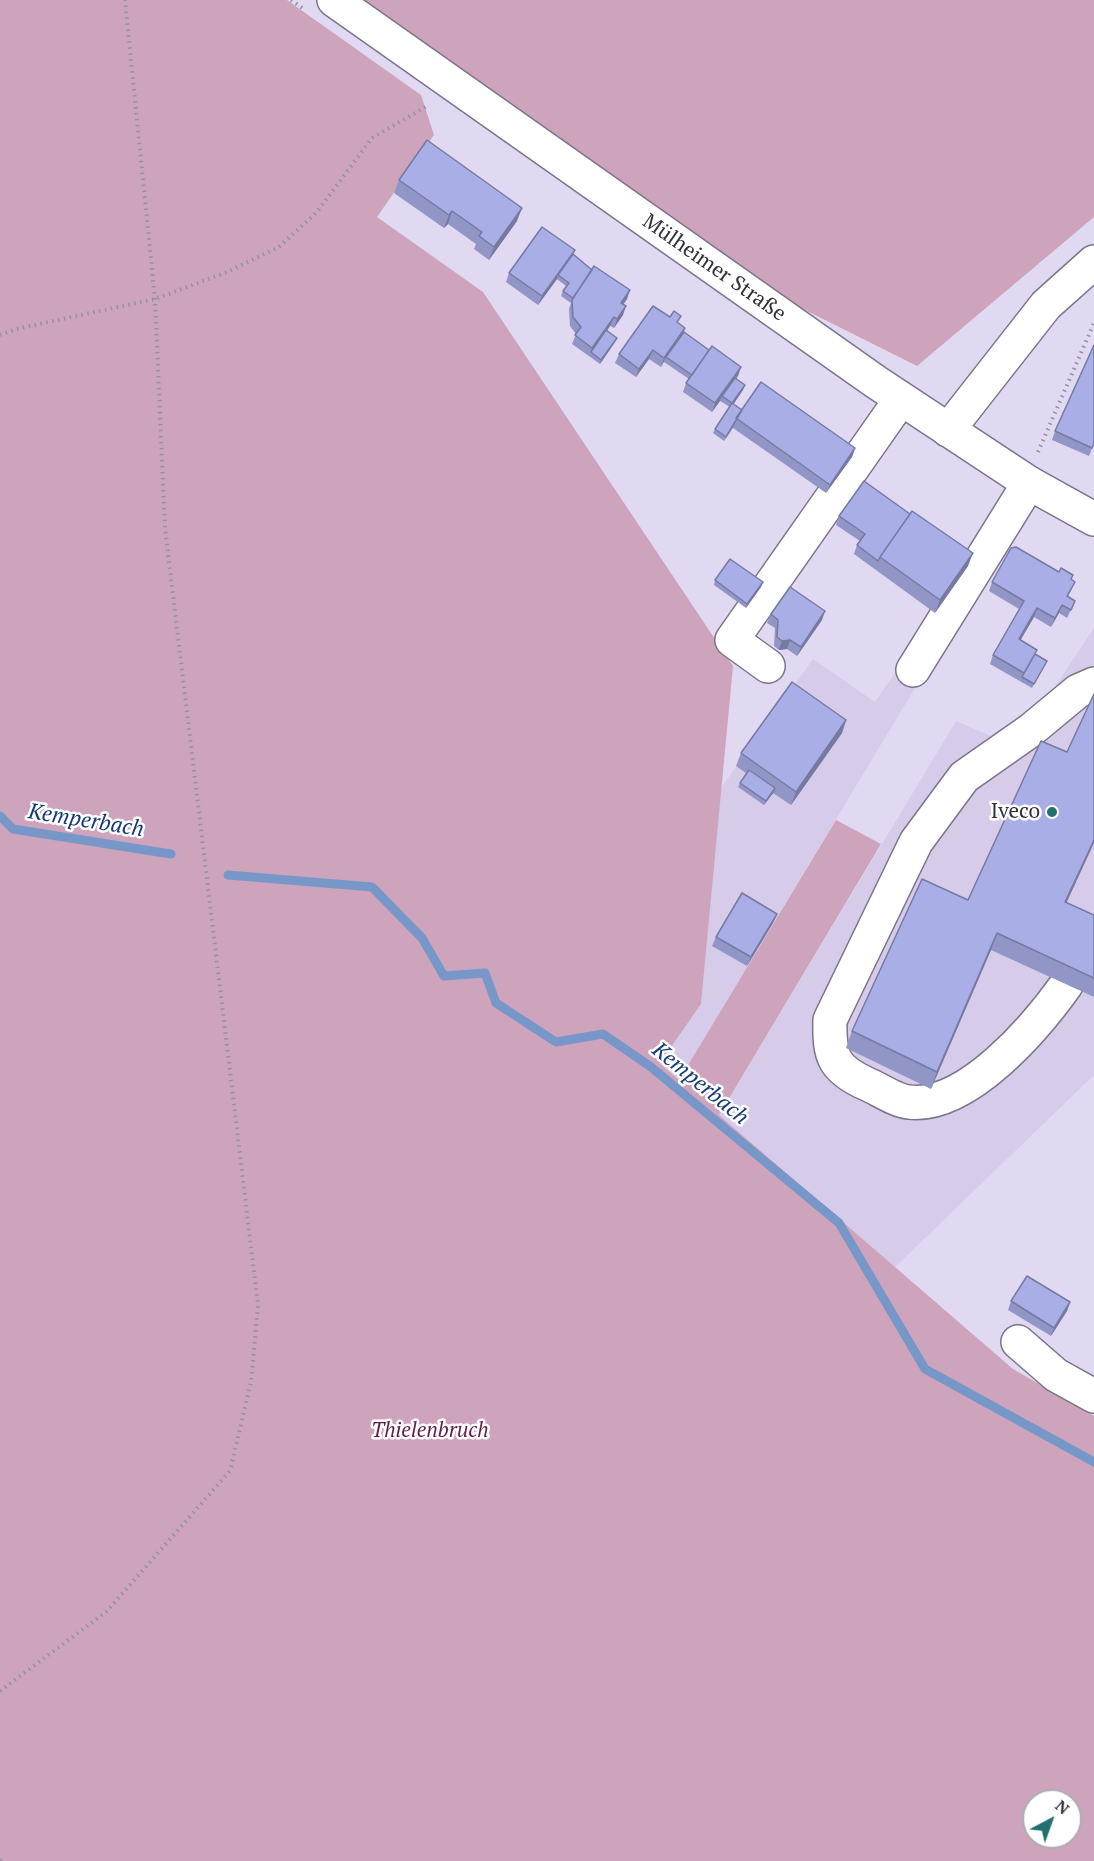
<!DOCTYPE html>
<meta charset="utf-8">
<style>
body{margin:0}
#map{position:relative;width:1094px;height:1861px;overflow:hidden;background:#e1d9f2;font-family:"PT Serif",serif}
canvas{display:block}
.north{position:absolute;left:1022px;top:1789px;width:60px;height:60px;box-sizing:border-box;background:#fff;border:2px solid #adacaf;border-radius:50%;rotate:41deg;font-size:16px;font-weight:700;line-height:24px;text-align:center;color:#322f38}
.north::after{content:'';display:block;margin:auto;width:21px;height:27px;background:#247071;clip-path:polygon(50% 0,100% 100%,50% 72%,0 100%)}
</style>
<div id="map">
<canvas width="1094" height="1861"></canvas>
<div class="north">N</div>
</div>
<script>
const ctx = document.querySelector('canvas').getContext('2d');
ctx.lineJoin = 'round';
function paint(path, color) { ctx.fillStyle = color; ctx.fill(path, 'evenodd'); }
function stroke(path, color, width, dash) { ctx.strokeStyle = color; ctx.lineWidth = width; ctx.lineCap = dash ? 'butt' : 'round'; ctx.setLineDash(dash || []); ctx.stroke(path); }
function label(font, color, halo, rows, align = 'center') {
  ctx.font = font + ' "PT Serif",serif'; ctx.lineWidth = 5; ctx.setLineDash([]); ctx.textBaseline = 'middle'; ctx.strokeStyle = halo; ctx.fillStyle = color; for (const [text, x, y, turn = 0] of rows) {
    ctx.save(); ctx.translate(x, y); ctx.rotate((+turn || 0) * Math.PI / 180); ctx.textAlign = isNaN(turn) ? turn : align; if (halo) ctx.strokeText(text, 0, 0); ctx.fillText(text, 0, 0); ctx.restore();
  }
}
const built = new Path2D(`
 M1007 535 679 1080 660 1063 701 1004 721 788 813 659 875 702 968 567Z
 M1094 628V1075L894 1268 719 1115 956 721 991 736 1048 697Z`);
const green = new Path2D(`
 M0 0H287L421 95 434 135 377 217 483 292 733 666 701 1004 660 1063 679 1080 836 820 881 844 719 1115 1013 1369 1094 1416V1861H0ZM1034 1801H1070V1837H1034Z
 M359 0H1094V217L917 366 779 297Z`);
const stream = new Path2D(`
 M0 816 13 829 171 854
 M228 875 372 887 422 938 444 976 485 973 496 1003 556 1042 603 1034 651 1067 839 1223 925 1369 1094 1462`);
const path = new Path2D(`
 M291 0 305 10
 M0 335 16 329 155 299 227 272 279 247 317 212 372 138 429 105
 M1038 452 1094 323
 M0 1691 106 1612 230 1471 251 1382 258 1305 165 528 155 299 125 0
 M0 1860 1 1861`);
const minor = new Path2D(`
 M948 430 1046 305 1094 262
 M768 666 732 640 901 399
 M913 670 1029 483
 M1066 985C1036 1027 967 1109 909 1102 896 1101 879 1089 867 1084 833 1069 829 1056 830 1020L916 842 964 777 1031 730 1078 691 1094 684
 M1018 1342 1056 1375 1094 1396`);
const major = new Path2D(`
 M334 0 876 382 1029 483 1094 519`);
const wall = new Path2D(`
 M399 180 517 221 489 260 474 249 476 244 448 224 444 228 394 193Z
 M573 254 627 299 623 304V315L614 328 610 326 607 331 615 342 600 364 572 344 576 334 570 326 569 309 571 303 561 296 563 291 566 286 557 279 538 305 506 282 509 273Z
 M679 323 684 332 709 350 741 367 736 379 743 390 733 404 742 410 855 448 852 457 826 493 733 428 724 441 713 433 715 429 730 407 720 401 712 412 683 392 686 383 689 379 664 362 661 367 649 359 636 377 615 363 619 354Z
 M1055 431 1094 444 1089 456 1052 440Z
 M839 516 968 566 935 613 854 554 857 545 860 541 836 525Z
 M1059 572 1073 575 1071 579 1075 582 1068 597 1075 601 1067 618 1059 613 1051 627 1034 617 1020 640 1037 650 1035 654 1047 661 1032 688 990 664 993 655 1019 609 989 591 992 582Z
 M715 580 763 582 761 587 746 608 714 585Z
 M771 614 822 620 797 656 787 649 779 650 774 646 775 628 767 623Z
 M846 720 842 733 791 805 773 793 764 805 738 787 740 783 746 773 736 766 741 753Z
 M1067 752V903L1094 915V997L991 950 931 1089 846 1048 852 1031 968 900Z
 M777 914 773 923 747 966 712 946 716 937Z
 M1011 1301 1070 1302 1067 1311 1051 1336 1008 1310Z`);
const shadedWall = new Path2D(`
 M522 208 517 221 489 260 494 247Z
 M452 211 448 224 444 228 449 215Z
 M575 250 572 259 558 275 557 279 538 305 542 296Z
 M630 290 627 299 618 312 621 303Z
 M626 306 623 315 614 328 617 319Z
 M614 317 610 326 592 353 591 352 592 348Z
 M685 328 682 337 666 357 661 367 664 358Z
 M617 338 615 342 600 364 601 360Z
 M653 350 649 359 636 377 639 369Z
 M741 367 738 376 723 397 722 396 720 401 712 412 715 403Z
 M745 385 743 390 731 408 732 403Z
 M855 448 852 457 826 493 830 485Z
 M973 553 968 566 935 613 940 600Z
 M763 582 761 587 746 608 747 604Z
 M1062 605 1059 613 1051 627 1055 618Z
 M1037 608 1034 617 1016 648 1019 639Z
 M825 611 822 620 797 656 801 647Z
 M790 640 787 649 779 650 782 641Z
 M846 720 842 733 791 805 796 792Z
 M775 788 774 792 764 805 766 801Z
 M1094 840V843L1059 919 1065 902Z
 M777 914 773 923 747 966 751 957Z
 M997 933 991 950 931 1089 937 1072Z
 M1070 1302 1067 1311 1051 1336 1054 1328Z`);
const building = new Path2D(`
 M427 140 522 208 494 247 479 236 482 232 452 211 449 215 399 180Z
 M542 227 575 250 542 296 509 273Z
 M573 254 592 270 573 298 563 291 569 283 558 275Z
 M594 266 630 290 621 303 626 306 617 319 614 317 592 348 575 335 581 327 573 317 572 300Z
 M653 306 670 317 674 311 681 316 677 322 685 328 664 358 653 350 639 369 619 354Z
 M606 330 617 338 601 360 591 352Z
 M684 332 709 350 692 375 666 357Z
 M1094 345V443L1092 448 1055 431Z
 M712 346 741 367 715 403 686 383Z
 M735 378 745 385 732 403 722 396Z
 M761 382 855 448 830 485 736 418Z
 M732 403 742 410 726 437 715 429Z
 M864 481 910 514 880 557 878 561 857 545 865 534 839 516Z
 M912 511 973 553 940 600 880 557Z
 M1016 547 1059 572 1061 568 1073 575 1071 579 1075 582 1067 596 1075 601 1071 610 1062 605 1055 618 1037 608 1019 639 1037 650 1024 673 993 655 1024 601 992 582 1011 548Z
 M730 559 763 582 747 604 715 580Z
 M790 587 825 611 801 647 790 640 782 641 777 637 778 620 771 614Z
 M1035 654 1047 661 1034 684 1022 677Z
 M792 682 846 720 796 792 741 753Z
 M1094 694V840L1065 902 1094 915V978L997 933 937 1072 852 1031 922 879 968 900 1041 741 1067 752Z
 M749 770 775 788 766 801 740 783Z
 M742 893 777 914 751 957 716 937Z
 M1027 1276 1070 1302 1054 1328 1011 1301Z`);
const markers = [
 [1052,812,6,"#247071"]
];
const streetNames = [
 ["Mülheimer Straße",714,268,35]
];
const poiNames = [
 ["Iveco",1040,812]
];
const parkNames = [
 ["Thielenbruch",430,1431]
];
const waterNames = [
 ["Kemperbach",86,821,9],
 ["Kemperbach",700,1084,39]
];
paint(built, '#d6cbe9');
paint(green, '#cea4bd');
stroke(stream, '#7897c9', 9);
stroke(minor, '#7b748a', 36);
stroke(major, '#7b748a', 36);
stroke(path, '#9590a2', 4, [1.5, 4.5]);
stroke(minor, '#fff', 33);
stroke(major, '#fff', 33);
paint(wall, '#9196c7');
paint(shadedWall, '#767aa2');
paint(building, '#a9aee7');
stroke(building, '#767aa2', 1.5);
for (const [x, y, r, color] of markers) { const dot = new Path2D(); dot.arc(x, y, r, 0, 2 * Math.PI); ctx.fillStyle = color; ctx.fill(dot); stroke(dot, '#fff', 2); }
label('21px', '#322f38', '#fff', streetNames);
label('21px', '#322f38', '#fff', poiNames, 'right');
label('italic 21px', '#601e4c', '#fff', parkNames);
label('italic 22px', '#153b77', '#fff', waterNames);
</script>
